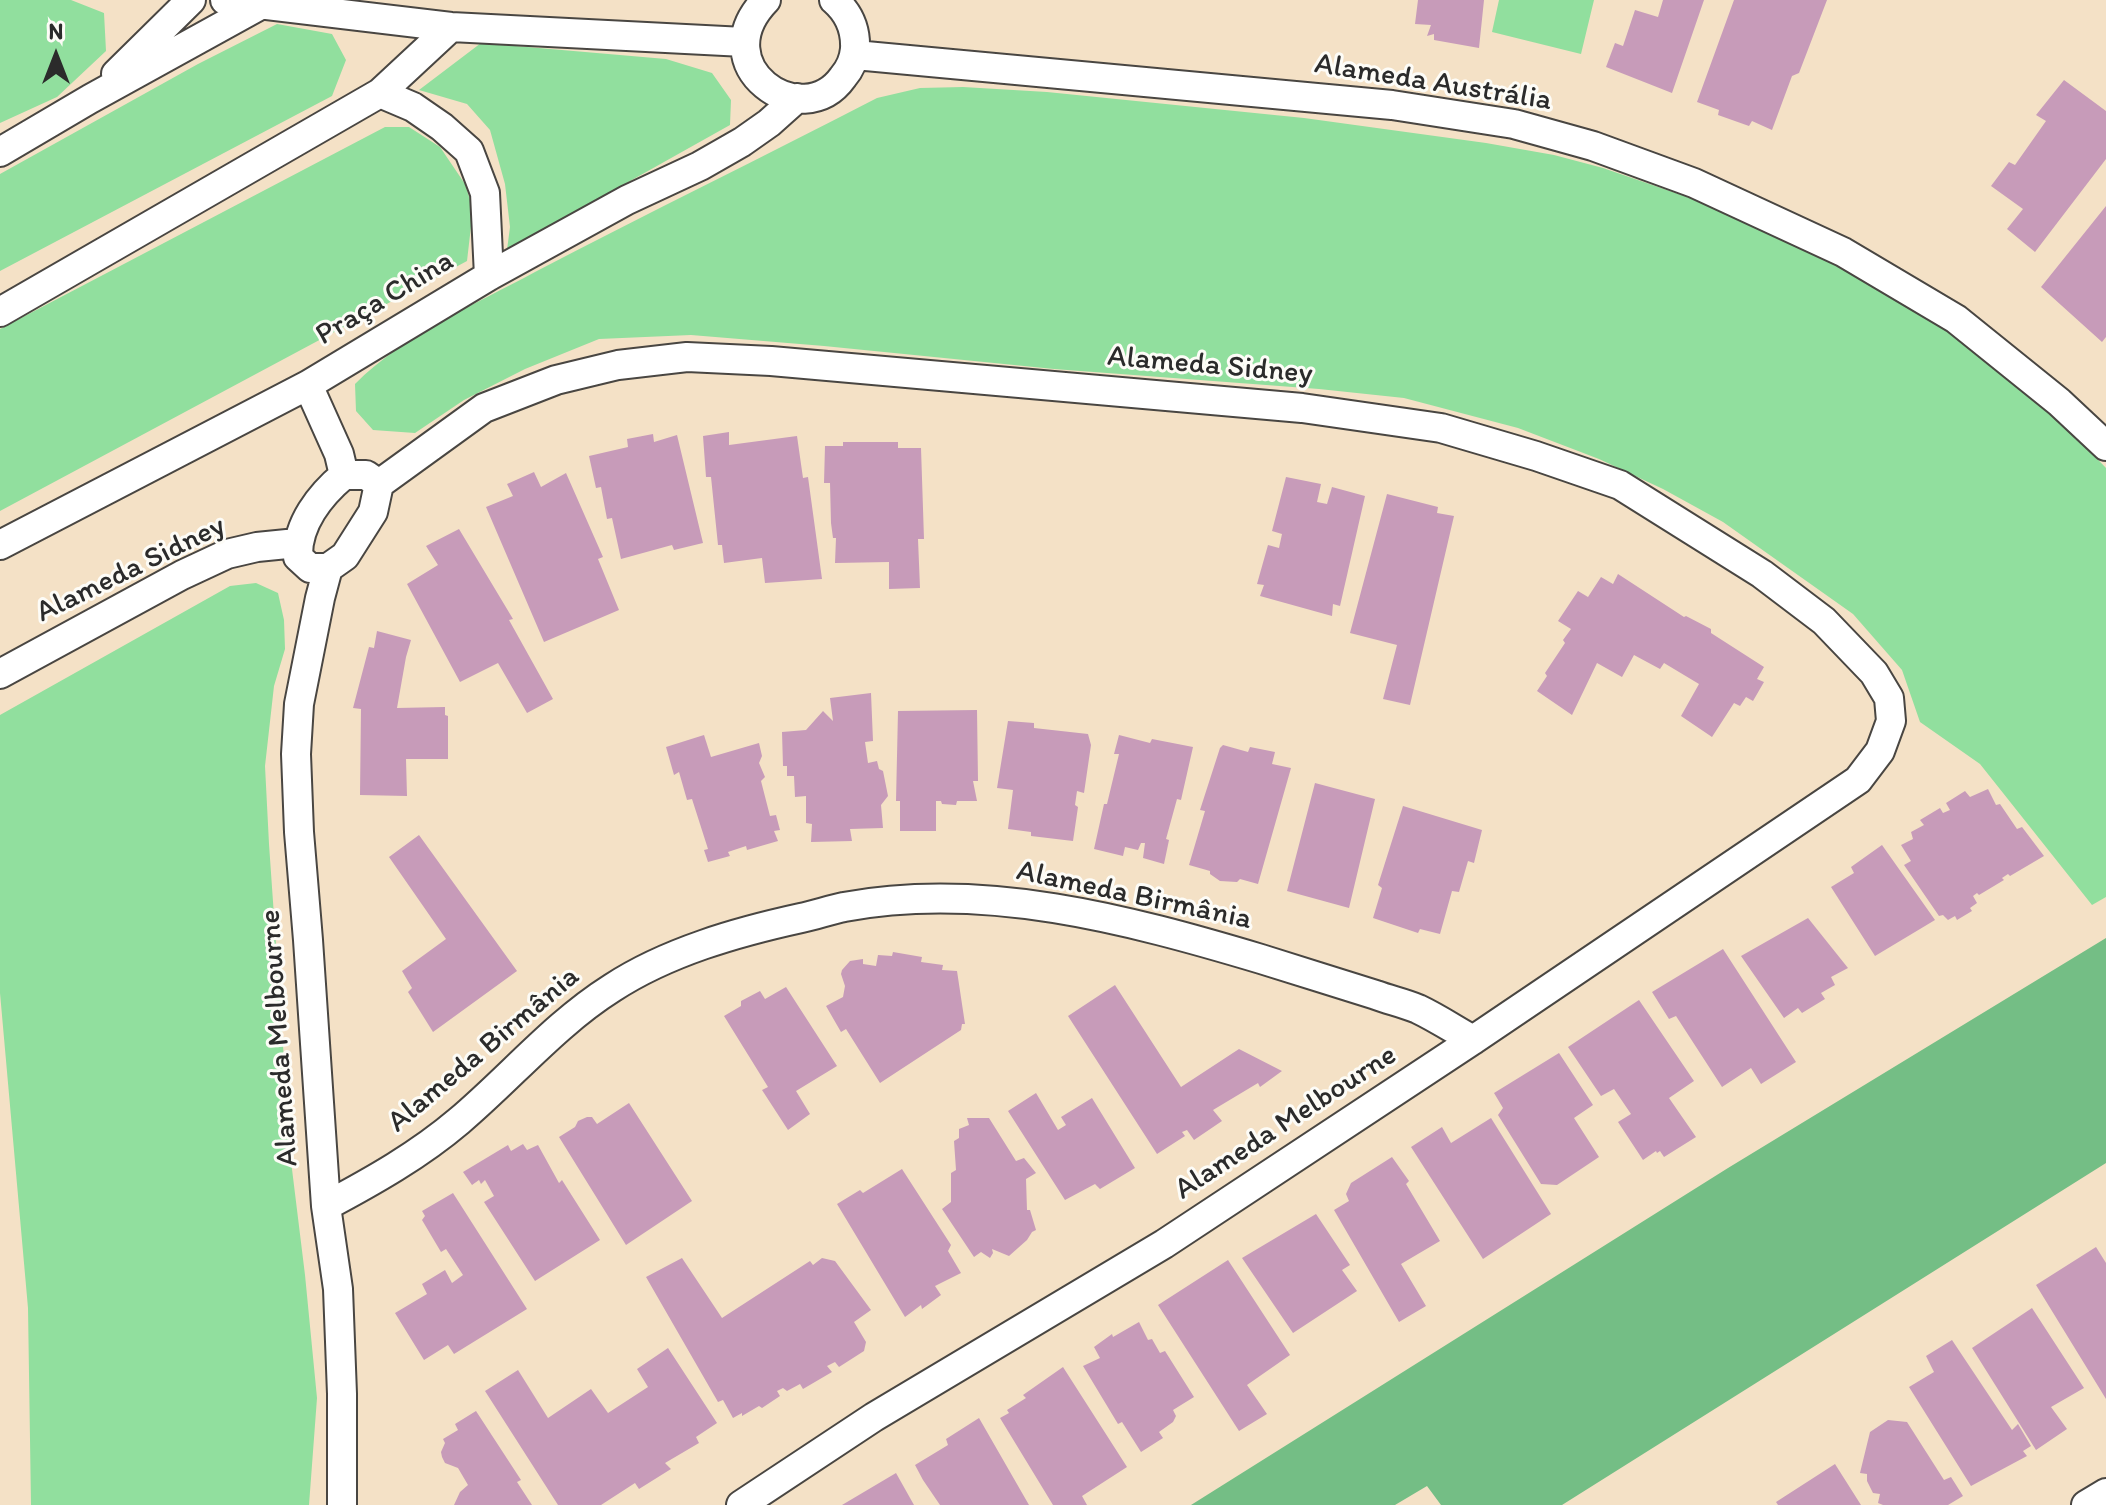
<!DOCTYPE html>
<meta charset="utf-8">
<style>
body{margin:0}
#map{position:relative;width:2106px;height:1505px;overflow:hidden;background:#f4e1c6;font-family:Itim,sans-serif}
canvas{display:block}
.north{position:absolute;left:16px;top:16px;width:80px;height:80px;-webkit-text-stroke:6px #fdfcf7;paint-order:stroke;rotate:0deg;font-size:22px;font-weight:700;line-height:32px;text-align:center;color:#2b2b2b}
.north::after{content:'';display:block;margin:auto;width:28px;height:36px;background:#2b2b2b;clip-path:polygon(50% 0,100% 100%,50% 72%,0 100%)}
</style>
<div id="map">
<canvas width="2106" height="1505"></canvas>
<div class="north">N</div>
</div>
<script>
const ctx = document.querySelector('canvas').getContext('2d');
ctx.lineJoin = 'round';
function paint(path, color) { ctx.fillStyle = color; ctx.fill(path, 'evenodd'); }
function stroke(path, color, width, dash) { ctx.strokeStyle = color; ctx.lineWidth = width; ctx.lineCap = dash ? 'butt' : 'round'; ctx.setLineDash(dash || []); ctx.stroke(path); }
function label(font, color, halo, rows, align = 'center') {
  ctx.font = font + ' Itim,sans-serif'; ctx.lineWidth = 6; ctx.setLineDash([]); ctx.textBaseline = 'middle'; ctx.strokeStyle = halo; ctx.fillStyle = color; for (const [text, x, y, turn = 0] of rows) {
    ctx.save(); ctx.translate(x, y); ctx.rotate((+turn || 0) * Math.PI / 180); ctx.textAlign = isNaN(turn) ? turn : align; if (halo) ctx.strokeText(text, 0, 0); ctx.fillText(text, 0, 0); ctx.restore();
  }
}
const green = new Path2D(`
 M0 0H71L104 13 106 51 57 97 0 123Z
 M1499 0H1594L1581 54 1492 32Z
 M277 24 332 34 346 60 332 96 0 271V174L198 64Z
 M481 43 666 59 712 73 731 100 730 125 507 250 510 227 505 184 490 130 467 104 419 90Z
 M963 87 1047 92 1304 118 1486 143 1554 155 1603 168 1728 211 1819 252 1915 308 1979 353 2079 440 2106 468V897L2092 905 1980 764 1920 722 1902 670 1853 614 1723 522 1663 489 1599 459 1518 428 1404 398 1319 389 1054 369 824 346 691 335 599 339 525 369 464 400 415 433 373 430 356 411 355 384C405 334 474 305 535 272 648 213 763 157 877 98L920 88Z
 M385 127H409L440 147 465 184 473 209 467 261 0 511V329Z
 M256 583 278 593 284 620 285 649 274 686 265 766 269 844 291 1161 305 1275 317 1398 309 1505H31L28 1308 0 993V715L230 586Z`);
const forest = new Path2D(`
 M2106 938V1163L1562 1505H1441L1427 1486 1395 1505H1191L1728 1168Z`);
const building = new Path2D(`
 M1418 0H1484L1479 48 1434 40V34L1427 36 1431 25 1415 24Z
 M1663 0H1704L1672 93 1606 67 1615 43 1623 46 1635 10 1658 17Z
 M1734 0H1827L1799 73 1792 76 1772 130 1752 121 1749 126 1718 115 1719 110 1697 102Z
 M2064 80 2106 111V159L2035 252 2007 229 2023 209 1991 186 2009 162 2015 165 2046 121 2036 115Z
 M2106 206V337L2102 342 2041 287Z
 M729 432V445L797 436 803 478 808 477 822 579 765 583 762 558 724 563 722 545H718L711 477H706L703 436Z
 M653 434 654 442 677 435 703 543 674 550 672 545 621 559 612 518 607 519 601 487 596 488 589 456 628 447 627 439Z
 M843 442H898V448H921L924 539H918L920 588 889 589V562L835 563 836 538H833L831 523 830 483H824L825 446H843Z
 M534 472 541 487 566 473 603 557 598 559 619 610 544 642 486 507 513 496 507 484Z
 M1286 477 1321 484 1317 502 1327 504 1332 487 1365 496 1340 606 1333 604 1332 616 1260 596 1264 585 1257 584 1268 545 1279 548 1282 534 1272 531Z
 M1387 494 1438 507 1437 513 1454 516 1410 705 1383 699 1397 645 1350 633Z
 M459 529 513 619 509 620 553 699 527 713 498 663 460 682 407 584 438 565 426 546Z
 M1618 574 1684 617 1686 616 1711 629V633L1764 667 1757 679 1764 682 1753 701 1746 697 1740 706 1734 703 1712 737 1681 716 1699 684 1664 663 1660 669 1634 655 1622 677 1597 663 1572 715 1537 691 1547 676 1545 673 1565 643 1563 640 1571 629 1558 621 1578 591 1588 597 1601 577 1613 584Z
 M377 631 411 640 406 657 397 708 445 707V715L448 716V759H406L407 796 360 795 361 709 353 708 369 647 374 648Z
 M871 693 873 741 865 742 868 763 877 761 879 769 883 771 888 796 881 805 883 828 850 829 852 841 811 842 812 824 806 823V796L795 797 794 776H787V766H783L782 732 806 730 823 711 833 721 830 698Z
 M977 710 978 781H973L977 801H957L956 805 942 804 941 801H936V831H900V801H896L898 711Z
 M1008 721 1034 723V728L1088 734 1091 745 1084 793 1077 791 1075 805 1078 807 1073 841 1031 836V832L1008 829 1013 790 997 788Z
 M704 735 711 757 759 743 762 756 759 763 765 777 761 781 770 816 776 815 780 830 774 831 778 841 747 850 746 846 728 852 730 856 708 862 704 850 708 849 692 799 687 800 679 772 674 775 666 747Z
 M1119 735 1150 743 1152 739 1193 747 1181 800 1177 799 1166 839 1169 840 1164 864 1143 858 1145 843H1141L1138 850 1125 847 1123 856 1094 849 1104 804H1107L1119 754H1114Z
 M1223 745 1248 752 1250 747 1275 752 1272 764 1291 768 1258 884 1240 879 1237 882 1220 881 1210 874V871L1189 865 1205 811 1200 810 1220 748Z
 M1315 783 1375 799 1349 908 1287 891Z
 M1988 789 1996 805 2000 804 2017 829 2022 827 2044 856 2010 876 2008 874 2002 878 2004 880 1979 895 1977 893 1973 896 1977 903 1970 908 1972 911 1957 920 1955 916 1948 920 1943 915 1939 916 1904 865 1911 861 1901 845 1913 839 1911 832 1924 825 1920 820 1940 808 1943 813 1950 810 1946 803 1965 791 1970 797Z
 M1403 806 1482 830 1474 863 1468 861 1459 892 1452 891 1440 934 1420 929 1418 933 1373 918 1382 888 1378 885Z
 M419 835 517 971 433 1032 408 992 412 988 402 971 446 939 389 857Z
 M1882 845 1935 920 1875 956 1831 887 1854 873 1851 867Z
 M1808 918 1848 968 1831 977 1835 985 1821 993 1825 999 1802 1013 1798 1008 1784 1018 1741 956Z
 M1723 949 1796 1062 1761 1084 1751 1068 1722 1087 1676 1016 1669 1019 1652 992Z
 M893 952 922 957 921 962 943 965 942 970 957 971 965 1024H962L961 1030 880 1083 846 1029 841 1032 826 1006 843 997 845 986 841 974 842 970 850 961 863 959V964L876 966 878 955 892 956Z
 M1115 985 1181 1087 1239 1049 1282 1071 1260 1087 1258 1083 1213 1110 1222 1121 1194 1140 1187 1130 1182 1132 1185 1136 1157 1154 1068 1016Z
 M786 987 837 1066 796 1091 810 1114 788 1130 762 1090 768 1087 724 1016 741 1006V1001L760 991 765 999Z
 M1639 1000 1694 1081 1669 1098 1696 1137 1664 1157 1660 1151 1657 1153 1656 1151 1643 1160 1618 1122 1631 1114 1614 1089 1601 1096 1568 1047Z
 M1559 1053 1593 1105 1574 1118 1599 1157 1557 1185 1541 1184 1498 1115 1503 1108 1494 1093Z
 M1036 1093 1058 1130 1066 1125 1061 1117 1092 1098 1135 1168 1100 1189 1095 1184 1065 1200 1008 1111Z
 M629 1103 692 1201 626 1245 559 1137 575 1127 578 1121 587 1117H592L597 1124Z
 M967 1118H989L1016 1161 1024 1158 1036 1173 1026 1179 1027 1210H1030L1036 1230 1032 1232 1027 1240 1009 1256 992 1249 993 1253 990 1258 981 1252 974 1257 942 1209 951 1202V1173L956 1170 954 1141 959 1138V1129L969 1125Z
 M1491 1118 1551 1214 1483 1259 1411 1147 1442 1127 1451 1143Z
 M523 1144 527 1150 538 1145 559 1183 562 1180 600 1240 535 1281 484 1202 494 1196 485 1180 481 1184 479 1180 472 1185 463 1172 508 1145 511 1151Z
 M1392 1157 1409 1181 1406 1184 1440 1241 1401 1264 1426 1306 1399 1322 1334 1210 1349 1201 1346 1194 1351 1183Z
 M902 1169 951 1245 948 1251 961 1273 935 1286 941 1295 922 1309 921 1305 905 1317 837 1204 860 1190 863 1193Z
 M453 1193 527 1309 454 1354 448 1345 424 1360 395 1313 427 1294 422 1284 445 1270 452 1283 463 1275 446 1249 441 1252 422 1220 425 1216 422 1211Z
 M1316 1214 1350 1265 1342 1270 1357 1291 1293 1333 1242 1258Z
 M2096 1247 2106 1263V1399L2036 1285Z
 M682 1258 722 1318 810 1261 813 1265 822 1258 835 1261 871 1310 854 1322 866 1342 864 1351 839 1367 835 1362 827 1366 832 1372 803 1389 800 1384 787 1391 783 1388 777 1391 780 1396 762 1408 759 1406 742 1416V1413L733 1418 723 1400 718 1402 646 1277Z
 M1228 1260 1290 1355 1247 1385 1267 1414 1239 1431 1158 1305Z
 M2032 1308 2084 1388 2051 1407 2067 1429 2036 1450 1972 1348Z
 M1139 1322 1148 1340 1152 1339 1160 1353 1165 1351 1194 1397 1173 1410 1176 1416 1173 1422 1159 1432 1163 1438 1141 1452 1122 1422 1118 1424 1083 1366 1100 1358 1094 1347 1112 1334 1113 1337Z
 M1952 1340 2012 1430 2018 1424 2031 1446 2023 1451 2027 1456 1971 1486 1909 1387 1934 1372 1926 1356Z
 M668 1348 717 1423 696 1437 699 1443 665 1463 671 1469 639 1489 635 1483 601 1505H558L485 1391 518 1370 548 1418 591 1389 608 1413 648 1387 637 1369Z
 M1063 1367 1127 1467 1082 1496 1087 1505H1053L1000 1418 1009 1413 1007 1410 1026 1398 1023 1395Z
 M476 1411 521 1480 517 1482 532 1505H454L460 1492 468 1485 458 1468 445 1463 442 1457 441 1452 445 1443 443 1439 458 1430 455 1424Z
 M979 1418 1029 1505H940L923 1480 915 1465 948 1445 946 1439Z
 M1888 1420 1907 1422 1944 1480 1951 1477 1963 1496 1948 1505H1883L1878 1503 1880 1494 1873 1493 1867 1481V1474L1860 1473 1870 1432Z
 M1835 1464 1861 1505H1778L1776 1502Z
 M896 1473 914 1505H842Z`);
const street = new Path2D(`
 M225 0 451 27 744 42
 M766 0C702 66 802 135 843 77 850 69 854 59 855 49 856 29 849 13 834 0
 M855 55 1392 105 1514 124 1593 146 1694 183 1843 252 1956 319 2059 402 2106 446
 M116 74 191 0
 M380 93 413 107 442 127 469 151 485 193 489 276
 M0 152 90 99 264 3
 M0 312 380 93 451 27
 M308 385 339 454 344 475
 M344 475H366L379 484 373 512 345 556 328 568H310L298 557C297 524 320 495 344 475Z
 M379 484 484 408 556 380 618 365 687 357 771 361 1302 408 1441 428 1536 456 1620 485 1762 574 1824 621 1874 673 1889 698 1891 721 1880 751 1858 780 1473 1040 1164 1244 874 1417 741 1505
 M0 545 308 385 489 276 627 200 700 166 742 142 769 123 797 98
 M328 568 320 598 299 704 296 754 299 832 308 940 326 1206 338 1289 342 1394V1505
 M0 674 182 575 227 554 257 547 297 543
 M326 1206C373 1181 419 1155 459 1121 511 1077 555 1024 612 988 667 952 737 932 801 918 815 915 830 910 844 907 984 881 1127 919 1261 959 1299 971 1338 983 1376 995 1389 1000 1404 1003 1418 1009 1437 1018 1455 1030 1473 1040
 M2086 1505 2106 1493`);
const streetNames = [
 ["Alameda Austrália",1433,83,9],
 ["Praça China",385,299,-31],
 ["Alameda Sidney",1210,366,5],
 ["Alameda Sidney",131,570,-26],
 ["Alameda Birmânia",1134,896,12],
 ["Alameda Melbourne",280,1038,-94],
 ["Alameda Birmânia",484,1050,-40],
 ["Alameda Melbourne",1286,1123,-33]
];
paint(green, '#91df9e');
paint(forest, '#74be85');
paint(building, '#c79bb9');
stroke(street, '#494642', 32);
stroke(street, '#fff', 28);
label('30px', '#2b2b2b', '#fdfcf7', streetNames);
</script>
